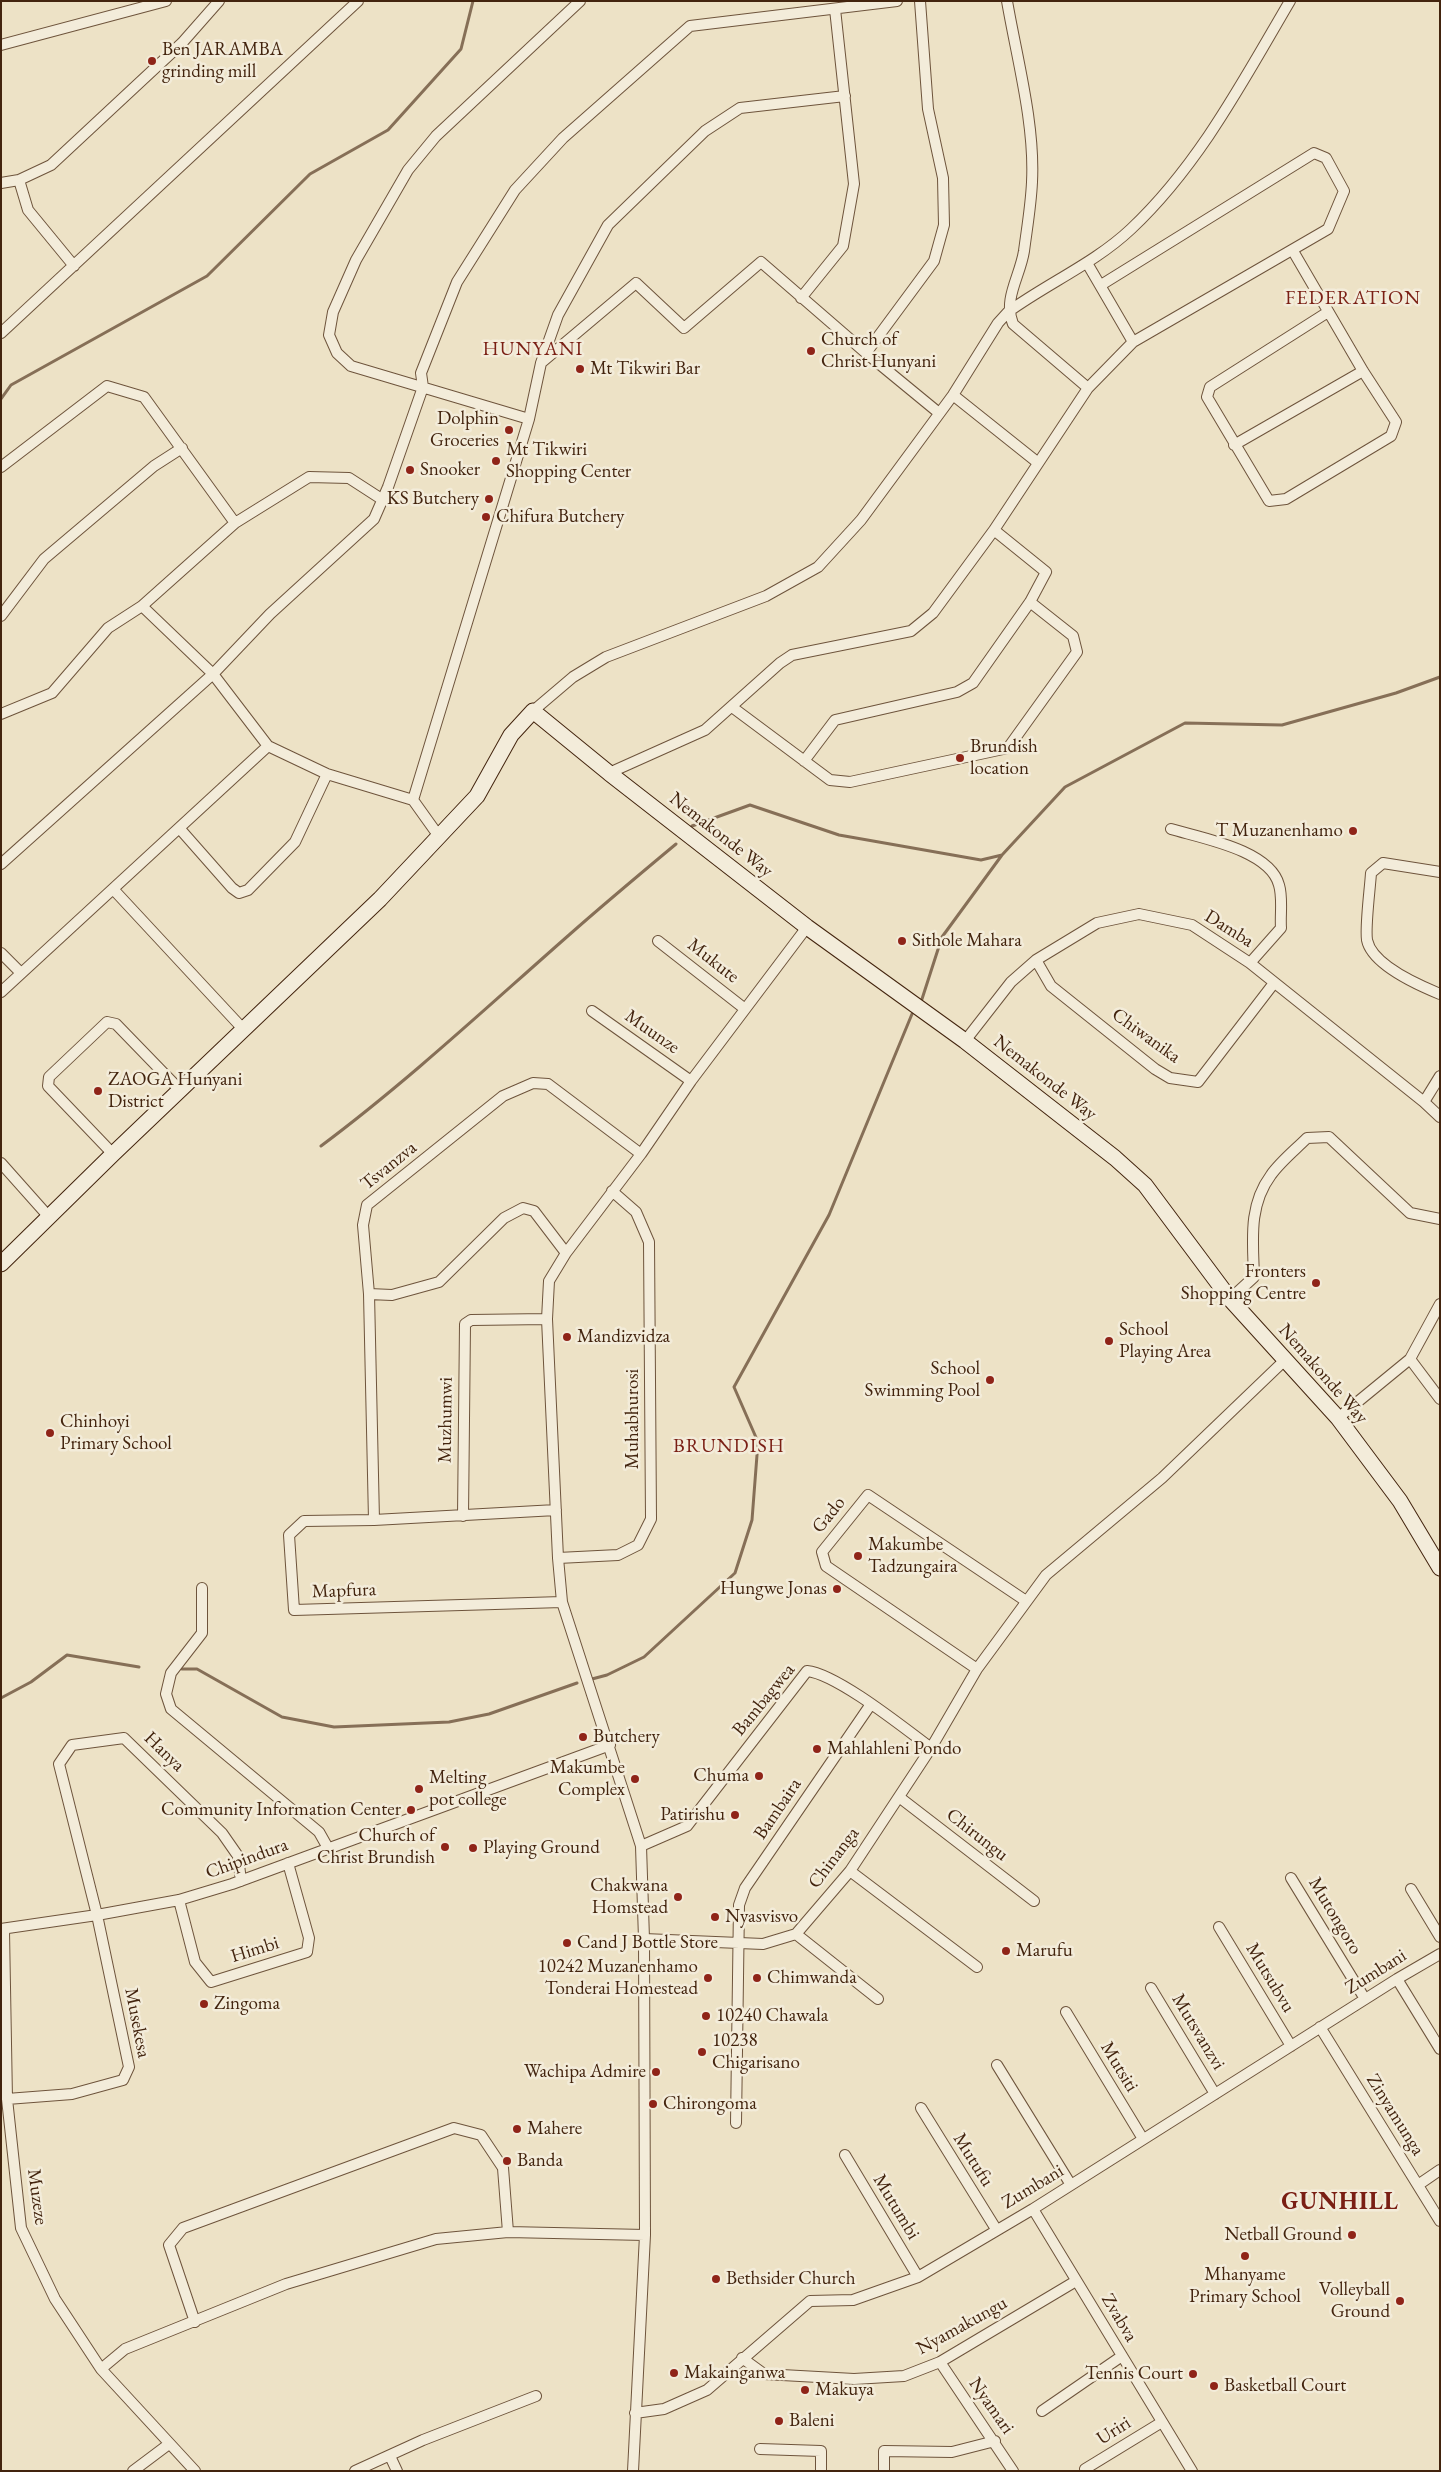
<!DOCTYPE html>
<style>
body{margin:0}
#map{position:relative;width:1441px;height:2472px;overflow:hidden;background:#ede2c6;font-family:"EB Garamond",serif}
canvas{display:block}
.frame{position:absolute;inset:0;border:2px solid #43240e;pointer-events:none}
</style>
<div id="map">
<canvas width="1441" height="2472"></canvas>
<div class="frame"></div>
</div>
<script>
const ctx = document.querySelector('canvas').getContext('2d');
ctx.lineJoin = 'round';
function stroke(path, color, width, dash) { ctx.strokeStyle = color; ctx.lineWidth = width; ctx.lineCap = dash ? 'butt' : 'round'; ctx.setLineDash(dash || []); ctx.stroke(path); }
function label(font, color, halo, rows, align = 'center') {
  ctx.font = font + ' "EB Garamond",serif'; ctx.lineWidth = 5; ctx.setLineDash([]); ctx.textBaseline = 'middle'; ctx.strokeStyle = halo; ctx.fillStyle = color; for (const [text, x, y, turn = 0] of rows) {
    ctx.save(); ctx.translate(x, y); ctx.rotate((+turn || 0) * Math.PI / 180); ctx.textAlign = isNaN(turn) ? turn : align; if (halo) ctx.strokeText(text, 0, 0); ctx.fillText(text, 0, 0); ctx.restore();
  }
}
const stream = new Path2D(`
 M1 399 11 385 207 276 310 174 388 130 461 49 473 1
 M692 826 750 805 839 835 981 860 1002 855
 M922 999 942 937 1002 855 1065 787 1185 723 1282 725 1396 693 1440 677
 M321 1146C408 1081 487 1007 569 935 604 904 640 874 676 844
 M182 1669H197L282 1717 334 1727 449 1722 489 1714 577 1683
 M592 1679 607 1675 644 1657 735 1573 752 1520 758 1442 734 1387 829 1215 912 1014
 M1 1698 31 1682 67 1655 139 1667`);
const street = new Path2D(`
 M1007 1C1017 59 1035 124 1032 182 1031 205 1027 228 1024 251 1020 277 1003 298 1013 324L1088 388
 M1 45 166 1
 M19 180 28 210 74 266
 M1 183 19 180 51 165 182 43 219 1
 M1293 251 1363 371 1396 422 1391 436 1286 499 1269 501 1207 397 1210 387 1328 312
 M1087 263 1133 342
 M801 298 843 246 854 184 835 9
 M1 333 358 1
 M866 353 934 261 944 225 943 178 928 109 920 1
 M541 363 636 283 684 328 761 262 866 353 939 413
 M953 395 1037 462
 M529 419 541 363 558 315 608 225 705 131 740 108 845 96
 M1234 445 1363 371
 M1 467 107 386 144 397 235 523
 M142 606 213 674 268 746 327 774 413 800
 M1 616 44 559 154 466 182 448
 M732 707 830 780 850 782 1008 748 1077 652 1073 636 1030 602
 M533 711 573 677 606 657 766 596 818 567 861 520 953 395 998 323 1008 312C1048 283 1095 263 1131 229 1199 165 1243 81 1290 1
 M1 714 52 693 108 628 142 606 235 523 309 477 349 478 383 500
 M804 761 835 720 957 692 973 683 1030 602 1046 572 994 530
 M609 773 705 730 780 663 792 655 911 631 933 613 994 530 1088 388 1133 342 1328 229 1344 191 1326 158 1314 153 1101 285
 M180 829 232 888 239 893 248 890 295 842 327 774
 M1171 829C1201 838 1270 850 1279 885 1283 898 1280 915 1281 928L1250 963
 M438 835 413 800 529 419 351 366 337 353 329 335 333 312 356 260 408 170 436 136 580 1
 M1 864 213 674 270 614 374 519 388 487 423 387 421 373 457 282 515 190 563 138 690 26 897 1
 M1440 872 1383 863 1371 873C1370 889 1365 926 1367 940 1372 965 1418 985 1440 994
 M113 889 244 1030
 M658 941 745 1009
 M1 953 21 973
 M1036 960 1051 986 1155 1069 1170 1078 1198 1082 1274 983
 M1 992 268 746
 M592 1011 691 1081
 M965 1041 1011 982 1036 960 1097 923 1139 914 1192 925 1250 963 1424 1102 1440 1117
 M1424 1102 1440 1076
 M113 1154 48 1086 49 1077 107 1022 116 1024 180 1090
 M1 1163 49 1217
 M369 1294 392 1295 439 1282 504 1218 523 1208 534 1211 566 1253
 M1230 1299 1254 1277C1253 1241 1248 1206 1271 1175 1280 1162 1295 1150 1307 1138L1329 1137 1410 1213 1440 1219
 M1410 1359 1440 1399
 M1338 1418 1410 1359 1440 1304
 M556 1510 374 1520 304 1521 289 1535 294 1610 562 1602
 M463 1516 465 1324 471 1320 547 1319
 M374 1520 369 1294 363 1225 367 1205 503 1096 533 1083 548 1084 641 1154
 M558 1558 618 1555 638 1545 651 1519 649 1242 636 1212 612 1191
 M202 1588V1633L171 1673 166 1694 171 1709 319 1832 328 1848
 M977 1669 826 1566 822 1552 868 1495 1026 1601
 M899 1797 1034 1901
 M641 1846 687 1826 807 1671C837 1674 904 1728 931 1748
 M850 1871 977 1967
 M1291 1878 1365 1999
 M1411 1889 1440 1937
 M179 1900 195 1962 211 1982 307 1952 309 1938 288 1863
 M1219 1927 1291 2046
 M1 1929 97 1915 179 1900 232 1884 610 1745
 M4 1931 7 2099 21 2228 55 2299 101 2369 195 2471
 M796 1934 878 1999
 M644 1939 763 1944 796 1934 850 1871 931 1748 977 1669 1046 1575 1162 1478 1286 1359
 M1397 1979 1440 2049
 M1151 1988 1215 2094
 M1066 2012 1143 2139
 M1320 2027 1440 2221
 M997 2065 1071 2185
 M7 2099 72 2094 123 2080 129 2067 97 1915 59 1764 72 1745 124 1738 222 1833 238 1856 241 1881
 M921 2108 996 2229
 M736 2123 739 1905 745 1888 871 1704
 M845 2155 918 2277
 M1418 2185 1440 2170
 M1033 2209 1192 2471
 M195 2322 169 2245 183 2228 454 2128 481 2135 503 2168 508 2232
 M742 2358 764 2374 854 2379 904 2376 940 2362 1076 2281
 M940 2362 1013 2471
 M101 2369 125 2349 286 2284 436 2239 508 2232 645 2235
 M1042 2411 1122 2356
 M635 2413 664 2409 707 2390 810 2301 853 2300 918 2277 1033 2209 1397 1979 1440 1954
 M760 2449 821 2451V2471
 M390 2456 397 2471
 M1085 2469 1162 2422
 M133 2471 169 2444
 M355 2471 423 2440 536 2396
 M633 2471 645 2235 644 1939 641 1846 562 1602 558 1558 547 1319 549 1281 566 1253 641 1154 691 1081 807 927
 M884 2471V2451L952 2452 995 2441`);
const secondary = new Path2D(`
 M1 1264 113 1154 380 899 477 796 511 735 533 711 609 773 807 927 965 1041 1115 1158 1145 1185 1230 1299 1338 1418 1400 1501 1440 1568`);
const markers = [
 [152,61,5,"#8f2418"],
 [811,351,5,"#8f2418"],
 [580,369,5,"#8f2418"],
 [509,430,5,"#8f2418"],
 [496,461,5,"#8f2418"],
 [410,470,5,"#8f2418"],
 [489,499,5,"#8f2418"],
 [486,517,5,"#8f2418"],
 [960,758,5,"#8f2418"],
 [1353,831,5,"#8f2418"],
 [902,941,5,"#8f2418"],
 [98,1091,5,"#8f2418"],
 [1316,1283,5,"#8f2418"],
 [567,1337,5,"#8f2418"],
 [1109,1341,5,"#8f2418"],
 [990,1380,5,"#8f2418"],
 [50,1433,5,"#8f2418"],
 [858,1556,5,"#8f2418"],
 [837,1589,5,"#8f2418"],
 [583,1737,5,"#8f2418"],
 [817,1749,5,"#8f2418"],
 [759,1776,5,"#8f2418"],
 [635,1779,5,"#8f2418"],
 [419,1789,5,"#8f2418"],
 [411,1810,5,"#8f2418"],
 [735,1815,5,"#8f2418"],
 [445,1847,5,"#8f2418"],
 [473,1848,5,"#8f2418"],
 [678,1897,5,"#8f2418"],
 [715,1917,5,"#8f2418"],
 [567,1943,5,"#8f2418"],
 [1006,1951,5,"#8f2418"],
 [708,1978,5,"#8f2418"],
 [757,1978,5,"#8f2418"],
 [204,2004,5,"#8f2418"],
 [706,2016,5,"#8f2418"],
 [702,2052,5,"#8f2418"],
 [656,2072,5,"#8f2418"],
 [653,2104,5,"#8f2418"],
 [517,2129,5,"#8f2418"],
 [507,2161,5,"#8f2418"],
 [1352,2235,5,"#8f2418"],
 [1245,2256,5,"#8f2418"],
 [716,2279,5,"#8f2418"],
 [1400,2301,5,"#8f2418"],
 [674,2373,5,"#8f2418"],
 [1193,2374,5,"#8f2418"],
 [1214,2386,5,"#8f2418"],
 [805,2390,5,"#8f2418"],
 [779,2421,5,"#8f2418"]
];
const poiNames = [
 ["Ben JARAMBA",162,50],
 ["grinding mill",162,72],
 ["Church of",821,340],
 ["Christ Hunyani",821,362],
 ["Mt Tikwiri Bar",590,369],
 ["Dolphin",499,419,"right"],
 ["Groceries",499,441,"right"],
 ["Mt Tikwiri",506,450],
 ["Shopping Center",506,472],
 ["Snooker",420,470],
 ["KS Butchery",479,499,"right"],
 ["Chifura Butchery",496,517],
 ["Brundish",970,747],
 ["location",970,769],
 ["T Muzanenhamo",1343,831,"right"],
 ["Sithole Mahara",912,941],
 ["ZAOGA Hunyani",108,1080],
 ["District",108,1102],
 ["Fronters",1306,1272,"right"],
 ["Shopping Centre",1306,1294,"right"],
 ["School",1119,1330],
 ["Playing Area",1119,1352],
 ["Mandizvidza",577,1337],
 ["School",980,1369,"right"],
 ["Swimming Pool",980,1391,"right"],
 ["Chinhoyi",60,1422],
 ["Primary School",60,1444],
 ["Makumbe",868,1545],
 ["Tadzungaira",868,1567],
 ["Hungwe Jonas",827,1589,"right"],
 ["Butchery",593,1737],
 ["Mahlahleni Pondo",827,1749],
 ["Makumbe",625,1768,"right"],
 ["Complex",625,1790,"right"],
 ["Chuma",749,1776,"right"],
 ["Melting",429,1778],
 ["pot college",429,1800],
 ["Community Information Center",401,1810,"right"],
 ["Patirishu",725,1815,"right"],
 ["Church of",435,1836,"right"],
 ["Christ Brundish",435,1858,"right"],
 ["Playing Ground",483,1848],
 ["Chakwana",668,1886,"right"],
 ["Homstead",668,1908,"right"],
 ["Nyasvisvo",725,1917],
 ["Cand J Bottle Store",577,1943],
 ["Marufu",1016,1951],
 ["10242 Muzanenhamo",698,1967,"right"],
 ["Tonderai Homestead",698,1989,"right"],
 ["Chimwanda",767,1978],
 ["Zingoma",214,2004],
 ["10240 Chawala",716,2016],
 ["10238",712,2041],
 ["Chigarisano",712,2063],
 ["Wachipa Admire",646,2072,"right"],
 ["Chirongoma",663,2104],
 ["Mahere",527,2129],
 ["Banda",517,2161],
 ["Netball Ground",1342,2235,"right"],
 ["Mhanyame",1245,2275,"center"],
 ["Primary School",1245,2297,"center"],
 ["Bethsider Church",726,2279],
 ["Volleyball",1390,2290,"right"],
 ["Ground",1390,2312,"right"],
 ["Makainganwa",684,2373],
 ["Tennis Court",1183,2374,"right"],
 ["Basketball Court",1224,2386],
 ["Makuya",815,2390],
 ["Baleni",789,2421]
];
const streetNames = [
 ["Nemakonde Way",721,835,38],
 ["Damba",1229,929,32],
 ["Mukute",713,961,38],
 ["Muunze",652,1032,35],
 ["Chiwanika",1146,1036,36],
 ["Nemakonde Way",1045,1078,38],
 ["Tsvanzva",389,1166,-39],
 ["Nemakonde Way",1323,1374,49],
 ["Muhabhurosi",633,1419,-90],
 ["Muzhumwi",446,1420,-89],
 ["Gado",829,1515,-51],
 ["Mapfura",344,1591,-2],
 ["Bambagwea",764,1700,-51],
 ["Hanya",164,1752,44],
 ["Bambaira",778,1809,-56],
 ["Chirungu",977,1835,38],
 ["Chinanga",834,1858,-53],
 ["Chipindura",247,1859,-20],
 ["Mutongoro",1335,1916,59],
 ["Himbi",255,1950,-17],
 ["Zumbani",1376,1972,-32],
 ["Mutsubvu",1270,1978,59],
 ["Musekesa",137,2023,79],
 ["Mutsvanzvi",1198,2032,59],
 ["Mutsiti",1119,2067,59],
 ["Zinyamunga",1395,2115,58],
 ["Mutufu",973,2160,58],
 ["Zumbani",1033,2187,-31],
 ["Muzeze",37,2197,82],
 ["Mutumbi",896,2207,59],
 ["Zvabva",1119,2318,59],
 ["Nyamakungu",962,2326,-29],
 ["Nyamari",991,2406,55],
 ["Uriri",1114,2431,-32]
];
const neighbourhoodNames = [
 ["FEDERATION",1353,299],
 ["HUNYANI",533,350],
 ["BRUNDISH",729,1447]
];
const districtNames = [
 ["GUNHILL",1340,2202]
];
stroke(stream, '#866f57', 3);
stroke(street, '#6e543c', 12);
stroke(secondary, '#43240e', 17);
stroke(street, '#f3ecda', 10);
stroke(secondary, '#f3ecda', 15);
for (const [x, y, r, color] of markers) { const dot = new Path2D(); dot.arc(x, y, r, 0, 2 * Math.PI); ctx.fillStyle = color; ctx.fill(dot); stroke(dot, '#f3ecda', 2); }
label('19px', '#43240e', '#f3ecda', poiNames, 'left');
label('19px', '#43240e', '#f3ecda', streetNames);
ctx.letterSpacing = '1px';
label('20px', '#7a1f14', '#f3ecda', neighbourhoodNames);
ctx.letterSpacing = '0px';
ctx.letterSpacing = '1px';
label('bold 24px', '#7a1f14', '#f3ecda', districtNames);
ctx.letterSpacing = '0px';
</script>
